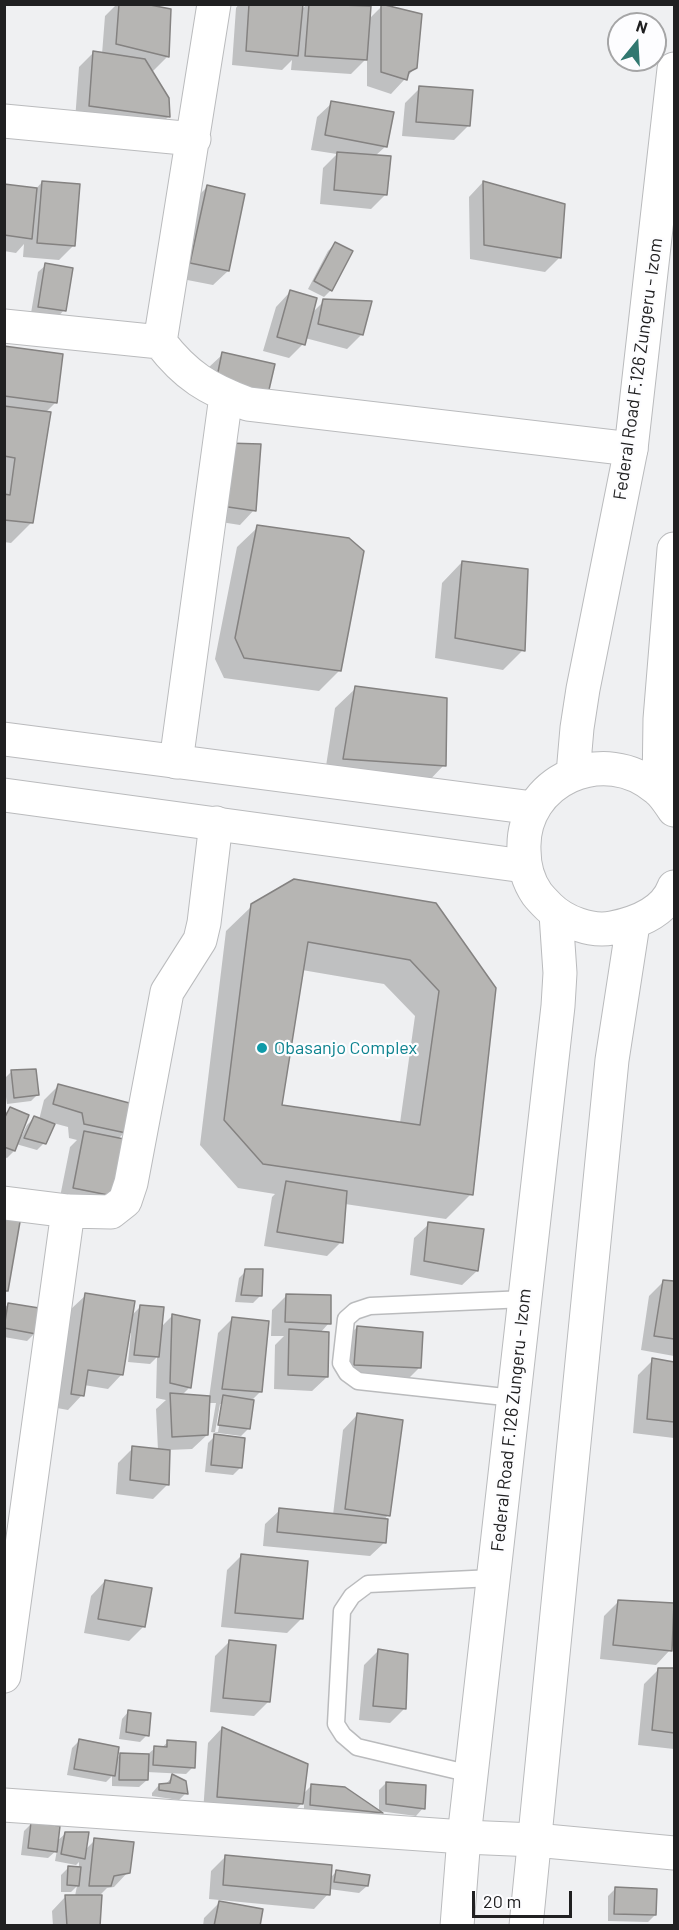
<!DOCTYPE html>
<style>
body{margin:0}
#map{position:relative;width:679px;height:1930px;overflow:hidden;background:#eff0f2;font-family:Barlow,sans-serif}
canvas{display:block}
.frame{position:absolute;inset:0;border:6px solid #202021;pointer-events:none}
.north{position:absolute;left:607px;top:12px;width:60px;height:60px;box-sizing:border-box;background:#fdfdff;border:2px solid #a5a5a6;border-radius:50%;rotate:18deg;font-size:16px;font-weight:700;line-height:24px;text-align:center;color:#202021}
.north::after{content:'';display:block;margin:auto;width:21px;height:27px;background:#317870;clip-path:polygon(50% 0,100% 100%,50% 72%,0 100%)}
.scale{position:absolute;left:472px;top:1891px;width:100px;height:27px;box-sizing:border-box;border:3px solid #202021;border-top:0;padding-left:8px;font-size:18px;line-height:21px;white-space:nowrap;color:#202021;-webkit-text-stroke:4px #fdfdff;paint-order:stroke}
</style>
<div id="map">
<canvas width="679" height="1930"></canvas>
<div class="frame"></div>
<div class="north">N</div>
<div class="scale">20 m</div>
</div>
<script>
const ctx = document.querySelector('canvas').getContext('2d');
ctx.lineJoin = 'round';
function paint(path, color) { ctx.fillStyle = color; ctx.fill(path, 'evenodd'); }
function stroke(path, color, width, dash) { ctx.strokeStyle = color; ctx.lineWidth = width; ctx.lineCap = dash ? 'butt' : 'round'; ctx.setLineDash(dash || []); ctx.stroke(path); }
function label(font, color, halo, rows, align = 'center') {
  ctx.font = font + ' Barlow,sans-serif'; ctx.lineWidth = 4.5; ctx.setLineDash([]); ctx.textBaseline = 'middle'; ctx.strokeStyle = halo; ctx.fillStyle = color; for (const [text, x, y, turn = 0] of rows) {
    ctx.save(); ctx.translate(x, y); ctx.rotate((+turn || 0) * Math.PI / 180); ctx.textAlign = isNaN(turn) ? turn : align; if (halo) ctx.strokeText(text, 0, 0); ctx.fillText(text, 0, 0); ctx.restore();
  }
}
const shadow = new Path2D(`
 M117 4H136L168 56 153 71 150 70 169 116 154 131 75 120 79 67 94 52 102 54 105 16Z
 M239 4H302L301 10 307 4H337L370 8 369 19 382 6 416 67 391 94 367 86V58L351 74 291 70 292 60 282 70 232 65 236 8Z
 M420 88 468 126 454 140 402 136 405 103Z
 M332 103 386 146 375 156 386 194 371 209 320 204 323 168 337 154 311 150 317 117Z
 M42 182 73 246 59 260 23 257 24 244 16 253 4 251V186L35 190Z
 M483 182 560 257 545 272 470 259 469 197Z
 M207 187 228 271 213 285 177 278 193 201Z
 M335 244 331 290 324 297 308 289 328 251Z
 M46 265 64 310 57 318 31 313 38 272Z
 M290 292 312 313 324 301 362 334 347 349 305 338 303 344 289 358 263 351 276 307Z
 M4 347 55 403 46 412 32 522 11 543 4 542Z
 M223 354 252 408 208 368Z
 M212 459 254 510 240 525 208 520Z
 M258 527 340 670 319 691 224 678 215 659 237 547Z
 M462 562 523 650 503 670 435 658 442 583Z
 M356 688 444 765 424 786 324 779 335 708Z
 M435 904 471 1194 446 1219 345 1204 341 1242 327 1256 264 1246 272 1197 275 1194 238 1188 200 1145 226 931 252 906ZM302 970 384 984 415 1016 400 1123 281 1106Z
 M12 1071 38 1094 31 1101 7 1104 6 1097 4 1099 6 1095 5 1078Z
 M59 1085 125 1132 118 1139 112 1195 59 1202 70 1147 77 1140 69 1138 68 1127 53 1123 44 1143 37 1150 16 1144 14 1151 7 1158 4 1157V1114L10 1109 20 1134 22 1135 27 1125 34 1118 39 1120 44 1100Z
 M429 1224 477 1271 462 1285 410 1275 414 1238Z
 M246 1271 260 1296 253 1303 235 1302 239 1278Z
 M664 1281 674 1283V1356L641 1350 649 1296Z
 M86 1295 131 1316 140 1307 160 1328 172 1316 190 1387 181 1396 209 1398 218 1333 232 1319 261 1391 252 1400 248 1429 241 1436 211 1432 216 1403H208L207 1435 192 1449 168 1450 167 1485 153 1499 116 1494 118 1463 133 1448 158 1450 156 1409 166 1400 156 1398 157 1357 150 1364 128 1362 131 1333H128L122 1374 108 1389 84 1385 82 1395 68 1410 57 1408 71 1309ZM220 1404H223L218 1432H215Z
 M286 1296 329 1323 320 1333 327 1377 312 1391 274 1389 275 1345 284 1336H271L272 1310Z
 M9 1304 37 1309 34 1334 27 1341 4 1337V1308Z
 M357 1327 419 1368 405 1382 340 1379 343 1342Z
 M653 1360 674 1363V1438L633 1433 638 1375Z
 M357 1415 388 1515 384 1520 385 1542 370 1556 263 1546 265 1524 280 1510 333 1515 343 1430Z
 M215 1436 241 1467 233 1475 205 1472 208 1443Z
 M241 1556 301 1619 287 1633 221 1627 227 1570Z
 M105 1581 144 1626 129 1641 84 1633 91 1596Z
 M619 1601 674 1605 670 1650 656 1665 600 1659 604 1616Z
 M229 1642 269 1701 254 1716 210 1712 215 1656Z
 M378 1651 405 1708 390 1723 359 1720 364 1665Z
 M659 1669 674 1670V1749L638 1745 644 1684Z
 M129 1711 147 1735 140 1742 119 1739 122 1719Z
 M222 1728 303 1794 311 1786 345 1789 380 1813 374 1820 304 1812V1801L287 1818 203 1812 208 1743Z
 M79 1741 116 1759 120 1755H147L155 1748H161L168 1742 193 1767 186 1774 147 1772V1780L139 1787 112 1786V1776L106 1782 67 1775 72 1748Z
 M173 1776 186 1793 179 1800 152 1796V1793L159 1785H165Z
 M386 1783 423 1808 416 1816 379 1811V1790Z
 M31 1824 56 1842 66 1833 85 1850 95 1840 128 1872 114 1887 107 1888 100 1895 99 1926H53L52 1911 66 1896H75L77 1886 71 1892H61V1875L68 1868 79 1869V1862L76 1865 55 1861 57 1850 48 1858 21 1855 24 1831Z
 M226 1856 330 1878 336 1872 367 1886 359 1893 329 1889 328 1894 314 1909 209 1899 211 1871Z
 M615 1889 655 1915 648 1922 608 1921V1896Z
 M219 1903 258 1926H203L204 1918Z`);
const building = new Path2D(`
 M119 4H145L171 9 169 57 116 44Z
 M249 4H303L298 56 246 51Z
 M309 4 371 6 367 60 305 56Z
 M381 4 422 14 417 68 409 72 407 80 381 72Z
 M93 51 145 59 169 98 170 117 89 106Z
 M419 86 473 90 470 126 416 122Z
 M331 101 394 112 387 147 325 135Z
 M337 152 391 156 387 195 334 190Z
 M42 181 80 184 75 246 37 243Z
 M483 181 565 204 561 258 484 245Z
 M4 184 37 188 32 239 4 235Z
 M207 185 245 194 229 271 190 263Z
 M335 242 353 251 332 291 314 281Z
 M45 263 73 268 66 311 38 307Z
 M290 290 317 298 305 345 277 337Z
 M323 299 372 301 363 335 318 324Z
 M4 346 63 354 57 403 4 396Z
 M222 352 275 364 268 394 216 382Z
 M4 406 51 412 33 523 4 520V494L10 495 15 458 4 456Z
 M226 443 261 444 256 511 221 506Z
 M257 525 349 538 364 551 341 671 244 658 235 638Z
 M462 561 528 569 525 651 455 638Z
 M355 686 447 698 446 766 343 759Z
 M294 879 436 903 496 988 473 1195 263 1164 224 1120 251 904ZM308 942 410 960 439 991 420 1125 282 1105Z
 M36 1069 39 1095 14 1098 11 1070Z
 M58 1084 133 1104 126 1133 84 1124 82 1113 53 1104Z
 M10 1107 29 1115 15 1151 4 1147V1119Z
 M34 1116 55 1124 46 1144 24 1138Z
 M84 1131 124 1139 113 1196 73 1188Z
 M286 1181 347 1191 343 1243 277 1232Z
 M4 1215 21 1216 8 1291H4Z
 M428 1222 484 1229 478 1271 424 1261Z
 M245 1269H263L262 1296 241 1295Z
 M663 1280 674 1281V1339L654 1336Z
 M85 1293 135 1301 123 1375 88 1370 84 1396 71 1394Z
 M286 1294 331 1295V1324L285 1322Z
 M8 1303 39 1308 36 1334 4 1328Z
 M140 1305 164 1307 159 1357 134 1355Z
 M172 1314 200 1320 191 1388 170 1383Z
 M232 1317 269 1321 262 1392 222 1389Z
 M357 1326 423 1332 421 1368 354 1365Z
 M289 1329 329 1332 328 1377 288 1375Z
 M652 1358 674 1362V1422L647 1419Z
 M170 1393 210 1396 208 1435 172 1437Z
 M223 1395 254 1400 250 1429 218 1425Z
 M357 1413 403 1420 390 1516 345 1509Z
 M214 1434 245 1438 242 1468 211 1465Z
 M132 1446 170 1450 169 1485 130 1480Z
 M279 1508 388 1519 386 1543 277 1532Z
 M241 1554 308 1561 303 1619 235 1613Z
 M105 1580 152 1588 145 1627 98 1619Z
 M618 1600 674 1603 672 1651 613 1645Z
 M229 1640 276 1645 270 1702 223 1698Z
 M378 1649 408 1654 406 1709 373 1706Z
 M658 1668H674V1733L652 1730Z
 M128 1710 151 1713 149 1736 126 1732Z
 M222 1727 308 1764 303 1804 217 1797Z
 M79 1739 119 1747 115 1776 74 1769Z
 M167 1740 196 1742 195 1768 153 1765 154 1746 167 1747Z
 M120 1753 149 1754 148 1780H119Z
 M172 1774 186 1781 188 1794 159 1790V1784L170 1783Z
 M386 1782 426 1785 425 1809 386 1804Z
 M311 1784 345 1787 383 1813 310 1805Z
 M31 1822 60 1826 57 1852 28 1848Z
 M65 1832H89L85 1859 61 1854Z
 M94 1838 134 1842 130 1873 114 1876 111 1886H89Z
 M225 1855 332 1865 330 1895 223 1885Z
 M68 1866 81 1867 79 1886 67 1885Z
 M336 1870 370 1875 368 1886 334 1882Z
 M615 1887 657 1889 656 1915 614 1914Z
 M65 1895H102L100 1926H67Z
 M219 1901 263 1909 260 1926H214Z`);
const lane = new Path2D(`
 M514 1398 358 1381 347 1373 341 1363 346 1319 355 1311 370 1306 525 1299
 M471 1774 357 1747 343 1735 336 1724 342 1611 352 1596 368 1584 493 1578`);
const street = new Path2D(`
 M4 121 194 139
 M4 326 160 342C186 376 208 389 248 404L631 449
 M160 342 214 4
 M176 762 226 396
 M4 1203 68 1211 111 1212 125 1201 131 1183 167 992 200 940 204 923 216 823
 M4 1676 68 1211
 M4 1805 464 1837 535 1840 674 1853`);
const secondary = new Path2D(`
 M4 739 533 808
 M4 795 524 866`);
const primary = new Path2D(`
 M573 774 577 728 583 689 631 449 674 69
 M659 789 660 719 674 549
 M674 810C669 803 664 794 657 789 605 743 521 780 524 850 524 865 528 881 537 894 540 898 545 903 549 907 564 922 591 932 612 928 636 923 665 912 674 887
 M457 1926 464 1837 558 1006 560 973 556 914
 M526 1926 612 1060 633 924`);
const markers = [
 [262,1048,6,"#0f9aa8"]
];
const streetNames = [
 ["Federal Road F.126 Zungeru - Izom",638,369,-82],
 ["Federal Road F.126 Zungeru - Izom",511,1420,-84]
];
const cultureNames = [
 ["Obasanjo Complex",274,1048]
];
paint(shadow, '#0003');
paint(building, '#b6b5b3');
stroke(building, '#848281', 1.5);
stroke(lane, '#babbbd', 19);
stroke(street, '#babbbd', 35);
stroke(secondary, '#babbbd', 35);
stroke(primary, '#babbbd', 35);
stroke(lane, '#fff', 16);
stroke(street, '#fff', 33);
stroke(secondary, '#fff', 33);
stroke(primary, '#fff', 33);
for (const [x, y, r, color] of markers) { const dot = new Path2D(); dot.arc(x, y, r, 0, 2 * Math.PI); ctx.fillStyle = color; ctx.fill(dot); stroke(dot, '#fdfdff', 2); }
label('18px', '#202021', '#fdfdff', streetNames);
label('18px', '#0d838f', '#fdfdff', cultureNames, 'left');
</script>
